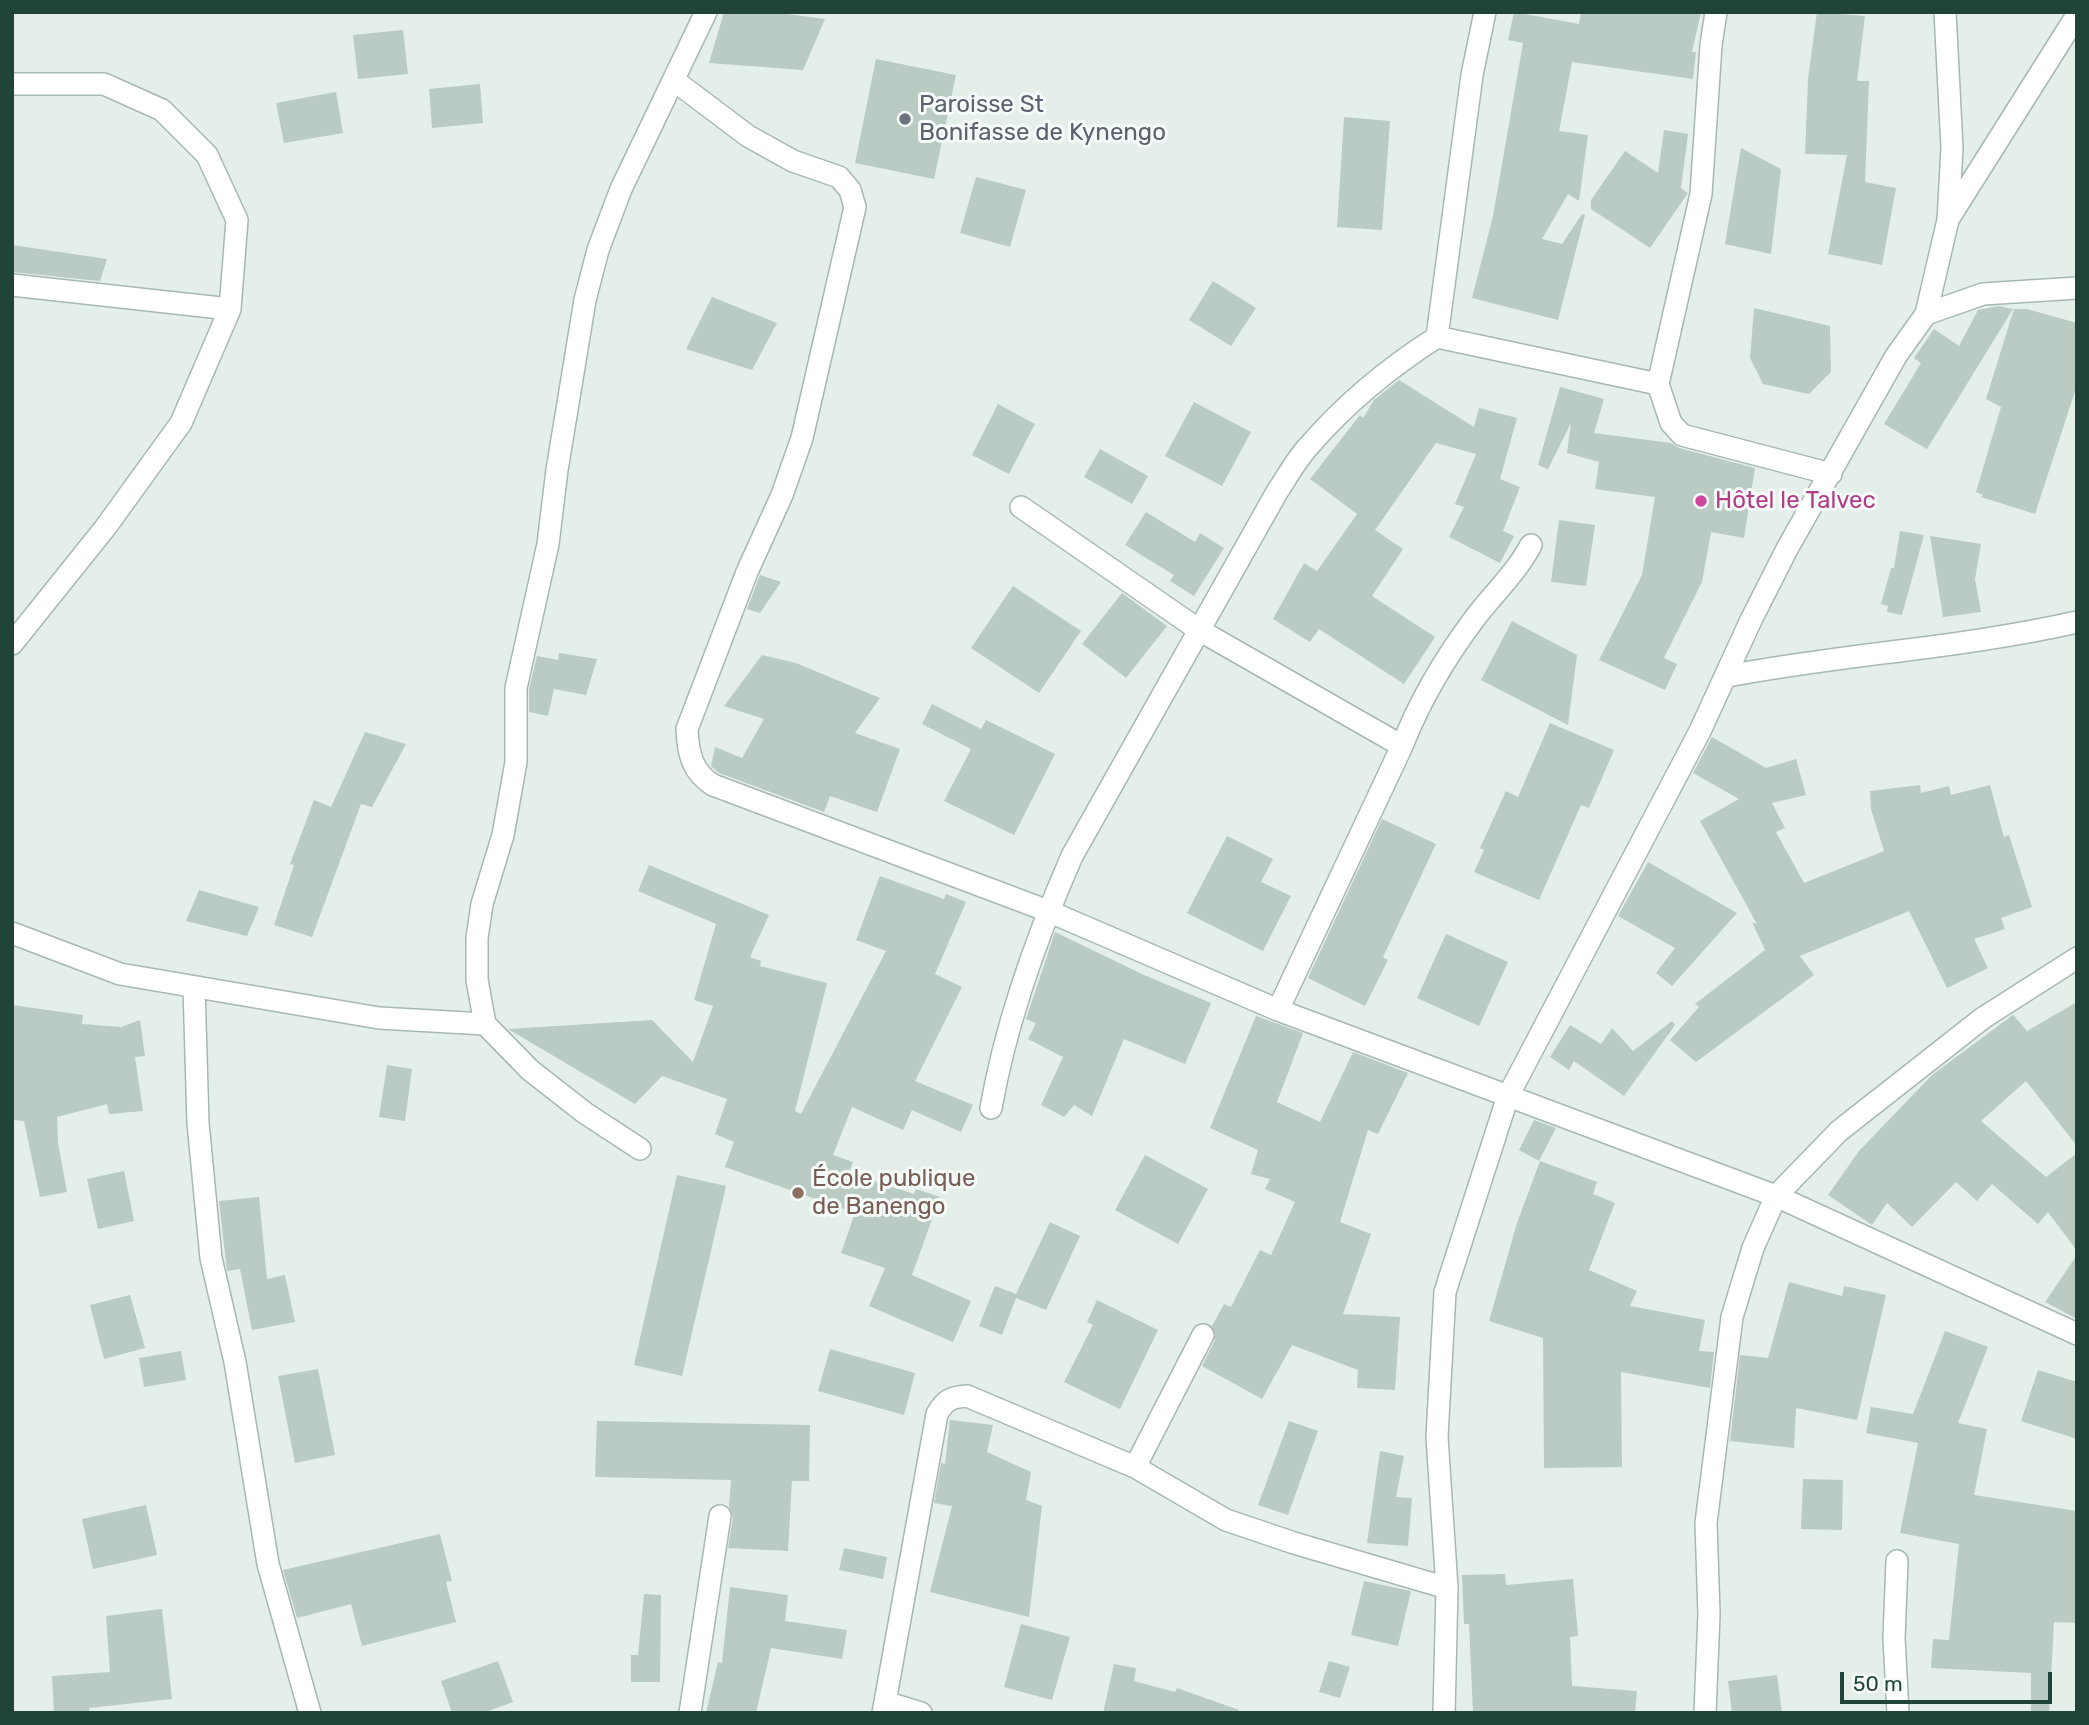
<!DOCTYPE html>
<meta charset="utf-8">
<style>
body{margin:0}
#map{position:relative;width:2089px;height:1725px;overflow:hidden;background:#e4efea;font-family:Rubik,sans-serif}
canvas{display:block}
.frame{position:absolute;inset:0;border:14px solid #21443a;pointer-events:none}
.scale{position:absolute;left:1840px;top:1672px;width:212px;height:32px;box-sizing:border-box;border:4px solid #21443a;border-top:0;padding-left:9px;font-size:21px;line-height:24px;white-space:nowrap;color:#21443a;-webkit-text-stroke:5px #f5fbf8;paint-order:stroke}
</style>
<div id="map">
<canvas width="2089" height="1725"></canvas>
<div class="frame"></div>
<div class="scale">50 m</div>
</div>
<script>
const ctx = document.querySelector('canvas').getContext('2d');
ctx.lineJoin = 'round';
function paint(path, color) { ctx.fillStyle = color; ctx.fill(path, 'evenodd'); }
function stroke(path, color, width, dash) { ctx.strokeStyle = color; ctx.lineWidth = width; ctx.lineCap = dash ? 'butt' : 'round'; ctx.setLineDash(dash || []); ctx.stroke(path); }
function label(font, color, halo, rows, align = 'center') {
  ctx.font = font + ' Rubik,sans-serif'; ctx.lineWidth = 6; ctx.setLineDash([]); ctx.textBaseline = 'middle'; ctx.strokeStyle = halo; ctx.fillStyle = color; for (const [text, x, y, turn = 0] of rows) {
    ctx.save(); ctx.translate(x, y); ctx.rotate((+turn || 0) * Math.PI / 180); ctx.textAlign = isNaN(turn) ? turn : align; if (halo) ctx.strokeText(text, 0, 0); ctx.fillText(text, 0, 0); ctx.restore();
  }
}
const building = new Path2D(`
 M724 12H772L825 19 803 70 709 63Z
 M1514 12 1579 24 1581 12H1701L1692 52H1696L1693 79 1572 62 1559 131 1588 135 1579 201 1568 194 1542 239 1562 244 1582 214 1585 215 1558 320 1472 298 1493 216 1523 43 1508 40Z
 M1817 12 1865 16 1857 81H1869L1865 182 1896 188 1882 265 1828 254 1847 155 1805 154 1808 79Z
 M403 30 408 74 358 79 353 35Z
 M876 59 956 75 934 179 855 163Z
 M480 84 483 123 432 128 429 89Z
 M336 92 343 133 284 143 276 103Z
 M1344 117 1390 121 1382 230 1337 227Z
 M1664 130 1688 134 1681 188 1688 193 1650 248 1591 209V200L1625 151 1658 173Z
 M1741 148 1781 169 1771 254 1725 244Z
 M976 177 1026 190 1010 247 960 233Z
 M12 245 107 259 100 281 12 272Z
 M1213 281 1256 308 1231 346 1189 320Z
 M712 297 777 323 752 370 686 349Z
 M1999 306 2013 309 1927 449 1884 424 1921 363 1914 358 1934 329 1959 346 1978 310Z
 M1754 308 1830 326 1831 372 1809 394 1763 384 1750 358Z
 M2014 309H2027L2077 323V385L2035 514 1981 497 1983 495 1976 492 2001 407 1986 399Z
 M1399 380 1474 427 1479 408 1517 418 1500 479 1520 487 1503 531 1514 536 1500 563 1449 537 1464 507 1455 504 1476 454 1436 443 1375 530 1403 549 1372 596 1435 637 1404 684 1319 629 1310 642 1273 619 1304 563 1317 571 1357 514 1310 479 1360 415 1363 418 1374 400Z
 M1560 387 1604 399 1594 433 1671 443 1679 448 1755 468 1744 538 1711 532 1702 582 1664 658 1677 664 1665 690 1599 660 1642 575 1655 497 1595 489 1599 462 1567 453 1571 423 1548 469 1538 465Z
 M1194 402 1251 432 1222 486 1165 456Z
 M998 404 1035 424 1009 474 972 455Z
 M1100 449 1148 476 1132 504 1084 477Z
 M1146 512 1195 542 1200 533 1224 548 1194 596 1170 581 1174 575 1125 545Z
 M1559 520 1595 525 1586 586 1551 582Z
 M1900 531 1924 535 1902 615 1887 612 1888 606 1881 604 1891 568H1894Z
 M1930 536 1981 544 1975 579 1981 612 1943 617Z
 M760 575 781 582 760 613 747 609Z
 M1013 586 1081 631 1039 693 971 648Z
 M1122 593 1167 626 1126 678 1082 644Z
 M1512 621 1577 655 1568 725 1481 680Z
 M559 653 597 659 586 695 554 689 548 716 529 712V689L537 656 558 660Z
 M762 655 796 663 880 698 855 733 900 749 877 812 830 796 824 812 719 773 711 766 715 747 742 758 764 719 724 706Z
 M932 704 981 729 986 720 1055 754 1014 835 944 801 971 749 922 724Z
 M1550 723 1614 750 1589 808 1581 805 1539 900 1474 872 1484 850 1480 848 1506 791 1518 797Z
 M365 732 406 744 372 807 361 804 312 937 274 925 294 865 290 864 314 800 331 807Z
 M1712 737 1766 768 1796 759 1806 795 1772 803 1785 828 1776 832 1804 883 1884 851 1871 809 1870 791 1920 785 1921 793 1949 786 1951 795 1990 785 2004 837 2009 835 2032 907 2001 918 2005 929 1974 939 1988 968 1947 988 1909 911 1800 956 1814 975 1696 1062 1670 1040 1699 1007 1695 1004 1765 950 1752 922 1757 924 1700 821 1739 799 1693 773Z
 M1382 819 1436 844 1383 957 1388 960 1365 1006 1308 978Z
 M1227 836 1273 859 1261 882 1291 896 1263 951 1187 913Z
 M1648 862 1737 913 1672 986 1656 973 1675 948 1618 916Z
 M649 865 769 915 750 957 761 961 760 966 827 983 795 1111 801 1114 886 951 856 940 880 876 944 899 946 894 966 902 935 974 962 987 915 1081 973 1105 961 1132 912 1110 903 1130 852 1107 833 1155 853 1162 849 1173 914 1194 916 1189 940 1197 912 1275 971 1301 953 1342 869 1306 885 1268 841 1253 855 1213 725 1167 734 1142 715 1134 727 1099 662 1076 635 1104 508 1029 652 1020 693 1062 713 1006 694 1000 716 924 638 891Z
 M199 890 259 907 247 936 186 921Z
 M1055 932 1144 975 1211 1003 1185 1064 1124 1039 1092 1116 1074 1105 1064 1117 1041 1105 1063 1057 1028 1039 1036 1023 1026 1019Z
 M1446 934 1508 962 1479 1026 1417 998Z
 M2077 1002V1146L2026 1081 1981 1121 2046 1177 2077 1153V1251L2048 1212 2038 1224 1992 1184 1977 1201 1956 1182 1912 1227 1887 1203 1872 1225 1828 1195 1859 1151 1932 1075 2013 1015 2027 1031Z
 M12 1005 83 1015 82 1024 121 1027 140 1020 145 1056 135 1057 143 1111 109 1114 107 1104 57 1117 58 1143 67 1192 40 1197 24 1121 12 1120Z
 M1256 1016 1303 1033 1277 1102 1320 1122 1353 1052 1408 1073 1378 1134 1368 1130 1340 1222 1371 1234 1343 1314 1400 1317 1395 1390 1357 1388 1358 1370 1292 1345 1262 1399 1202 1366 1215 1340 1212 1326 1224 1304 1231 1307 1260 1250 1271 1255 1295 1202 1265 1189 1270 1179 1251 1174 1258 1150 1210 1128Z
 M1672 1021 1675 1025 1624 1096 1574 1061 1569 1070 1550 1057 1570 1025 1601 1044 1612 1028 1633 1051Z
 M387 1065 412 1069 405 1121 379 1117Z
 M1534 1120 1556 1128 1539 1161 1519 1150Z
 M1145 1155 1208 1189 1178 1244 1115 1210Z
 M1540 1161 1597 1182 1593 1194 1615 1203 1589 1270 1637 1291 1630 1306 1705 1320 1699 1351 1714 1352 1710 1388 1621 1372 1622 1467 1544 1468 1543 1338 1489 1321 1517 1223Z
 M124 1171 134 1221 98 1229 87 1179Z
 M677 1175 726 1186 682 1376 634 1365Z
 M259 1197 267 1279 285 1275 295 1322 252 1330 240 1269 227 1271 219 1201Z
 M1050 1222 1080 1236 1046 1310 1016 1298 1002 1335 979 1326 995 1286 1016 1294Z
 M2077 1255V1319L2045 1302Z
 M1789 1282 1842 1296 1844 1286 1886 1295 1857 1420 1796 1408 1794 1448 1730 1441 1740 1355 1768 1358Z
 M130 1295 145 1348 104 1359 90 1305Z
 M1097 1300 1158 1330 1120 1409 1064 1382 1093 1325 1087 1322Z
 M1945 1331 1988 1347 1958 1423 1987 1429 1974 1495 2077 1511V1623L2054 1622 2049 1713H2031V1673L1931 1668 1933 1639 1949 1640 1959 1544 1900 1533 1918 1443 1866 1433 1871 1407 1913 1414Z
 M830 1349 915 1373 904 1415 818 1391Z
 M181 1351 186 1380 144 1387 139 1358Z
 M318 1369 335 1455 295 1463 278 1376Z
 M2038 1370 2077 1382V1439L2021 1421Z
 M950 1420 993 1425 987 1452 1031 1472 1026 1500 1042 1506 1029 1617 930 1592 952 1506 934 1503 941 1463 945 1464Z
 M597 1421 810 1425 809 1481H792L788 1551 728 1548 733 1518 729 1507 731 1480 595 1477Z
 M1289 1421 1318 1431 1288 1515 1258 1505Z
 M1380 1451 1404 1456 1396 1497 1412 1498 1408 1546 1367 1543Z
 M1803 1479 1843 1480 1842 1530 1801 1529Z
 M146 1505 157 1555 93 1569 82 1519Z
 M440 1534 452 1581 446 1582 456 1622 362 1646 351 1604 297 1618 283 1570Z
 M844 1548 887 1557 883 1579 839 1570Z
 M1505 1574 1506 1585 1573 1579 1578 1636 1570 1637 1572 1686 1637 1691 1635 1713H1473L1469 1624H1464L1462 1575Z
 M1364 1581 1411 1591 1398 1646 1351 1635Z
 M730 1587 788 1595 785 1621 847 1630 842 1659 771 1648 756 1713H706L718 1662 722 1663Z
 M644 1594 661 1595 660 1682H631V1655H638Z
 M162 1609 172 1699 89 1708V1713H54L52 1676 110 1672 106 1616Z
 M1021 1624 1070 1637 1052 1700 1004 1687Z
 M498 1661 513 1702 483 1713H452L441 1681Z
 M1329 1661 1350 1667 1340 1698 1319 1692Z
 M1114 1664 1136 1668 1134 1681 1175 1692 1177 1688 1239 1710 1238 1713H1103Z
 M1777 1675 1782 1713H1732L1728 1681Z`);
const minor = new Path2D(`
 M1716 12 1711 45 1701 194 1658 384 1671 423 1682 435 1831 474
 M675 81 748 136 793 161 839 177 850 190 855 207 802 438 782 495 747 572 687 729C688 753 692 772 713 785L1048 911 1278 1010 1776 1196 2077 1334
 M12 84H104L162 110 207 155 237 220 230 309 181 423 105 528 12 644
 M1949 218 2077 15
 M12 285 230 309
 M1926 314 1948 220 1952 148 1945 12
 M1437 337 1658 384
 M1021 507 1199 630 1402 746
 M1728 676C1843 654 1962 648 2077 622
 M12 933 120 974 379 1018 485 1024
 M194 987 198 1123 211 1258 235 1362 268 1564 310 1713
 M1278 1010 1402 746C1420 700 1445 658 1475 618 1494 593 1516 573 1531 545
 M991 1108C1006 1022 1037 936 1072 856L1277 492C1287 477 1296 460 1308 447 1344 405 1390 367 1437 337L1472 75 1485 12
 M640 1149 585 1113 530 1070 485 1024 477 980V938L482 904 503 835 516 762V688L548 544 557 470 585 300 598 250 621 189 706 12
 M1135 1467 1203 1335
 M1897 1561 1894 1638 1898 1713
 M885 1702 921 1713
 M690 1713 720 1516
 M883 1713 937 1414C945 1400 951 1397 967 1396L1135 1467 1226 1520 1294 1543 1447 1588
 M1444 1713 1447 1588 1437 1437 1445 1292 1508 1096 1700 731 1751 620 1787 549 1896 356 1926 314 1983 294 2077 288
 M1705 1713 1709 1614 1706 1523 1732 1317 1753 1248 1776 1196 1839 1131 1983 1018 2077 958`);
const markers = [
 [905,119,7,"#6b7280"],
 [1701,501,7,"#d1479c"],
 [798,1193,7,"#8d6e63"]
];
const worshipNames = [
 ["Paroisse St",919,105],
 ["Bonifasse de Kynengo",919,133]
];
const hotelNames = [
 ["Hôtel le Talvec",1715,501]
];
const educationNames = [
 ["École publique",812,1179],
 ["de Banengo",812,1207]
];
paint(building, '#b9cbc3');
stroke(minor, '#a6b8b2', 24);
stroke(minor, '#fff', 21);
for (const [x, y, r, color] of markers) { const dot = new Path2D(); dot.arc(x, y, r, 0, 2 * Math.PI); ctx.fillStyle = color; ctx.fill(dot); stroke(dot, '#f5fbf8', 2.5); }
label('24px', '#5b616d', '#f5fbf8', worshipNames, 'left');
label('24px', '#b23c85', '#f5fbf8', hotelNames, 'left');
label('24px', '#785e54', '#f5fbf8', educationNames, 'left');
</script>
